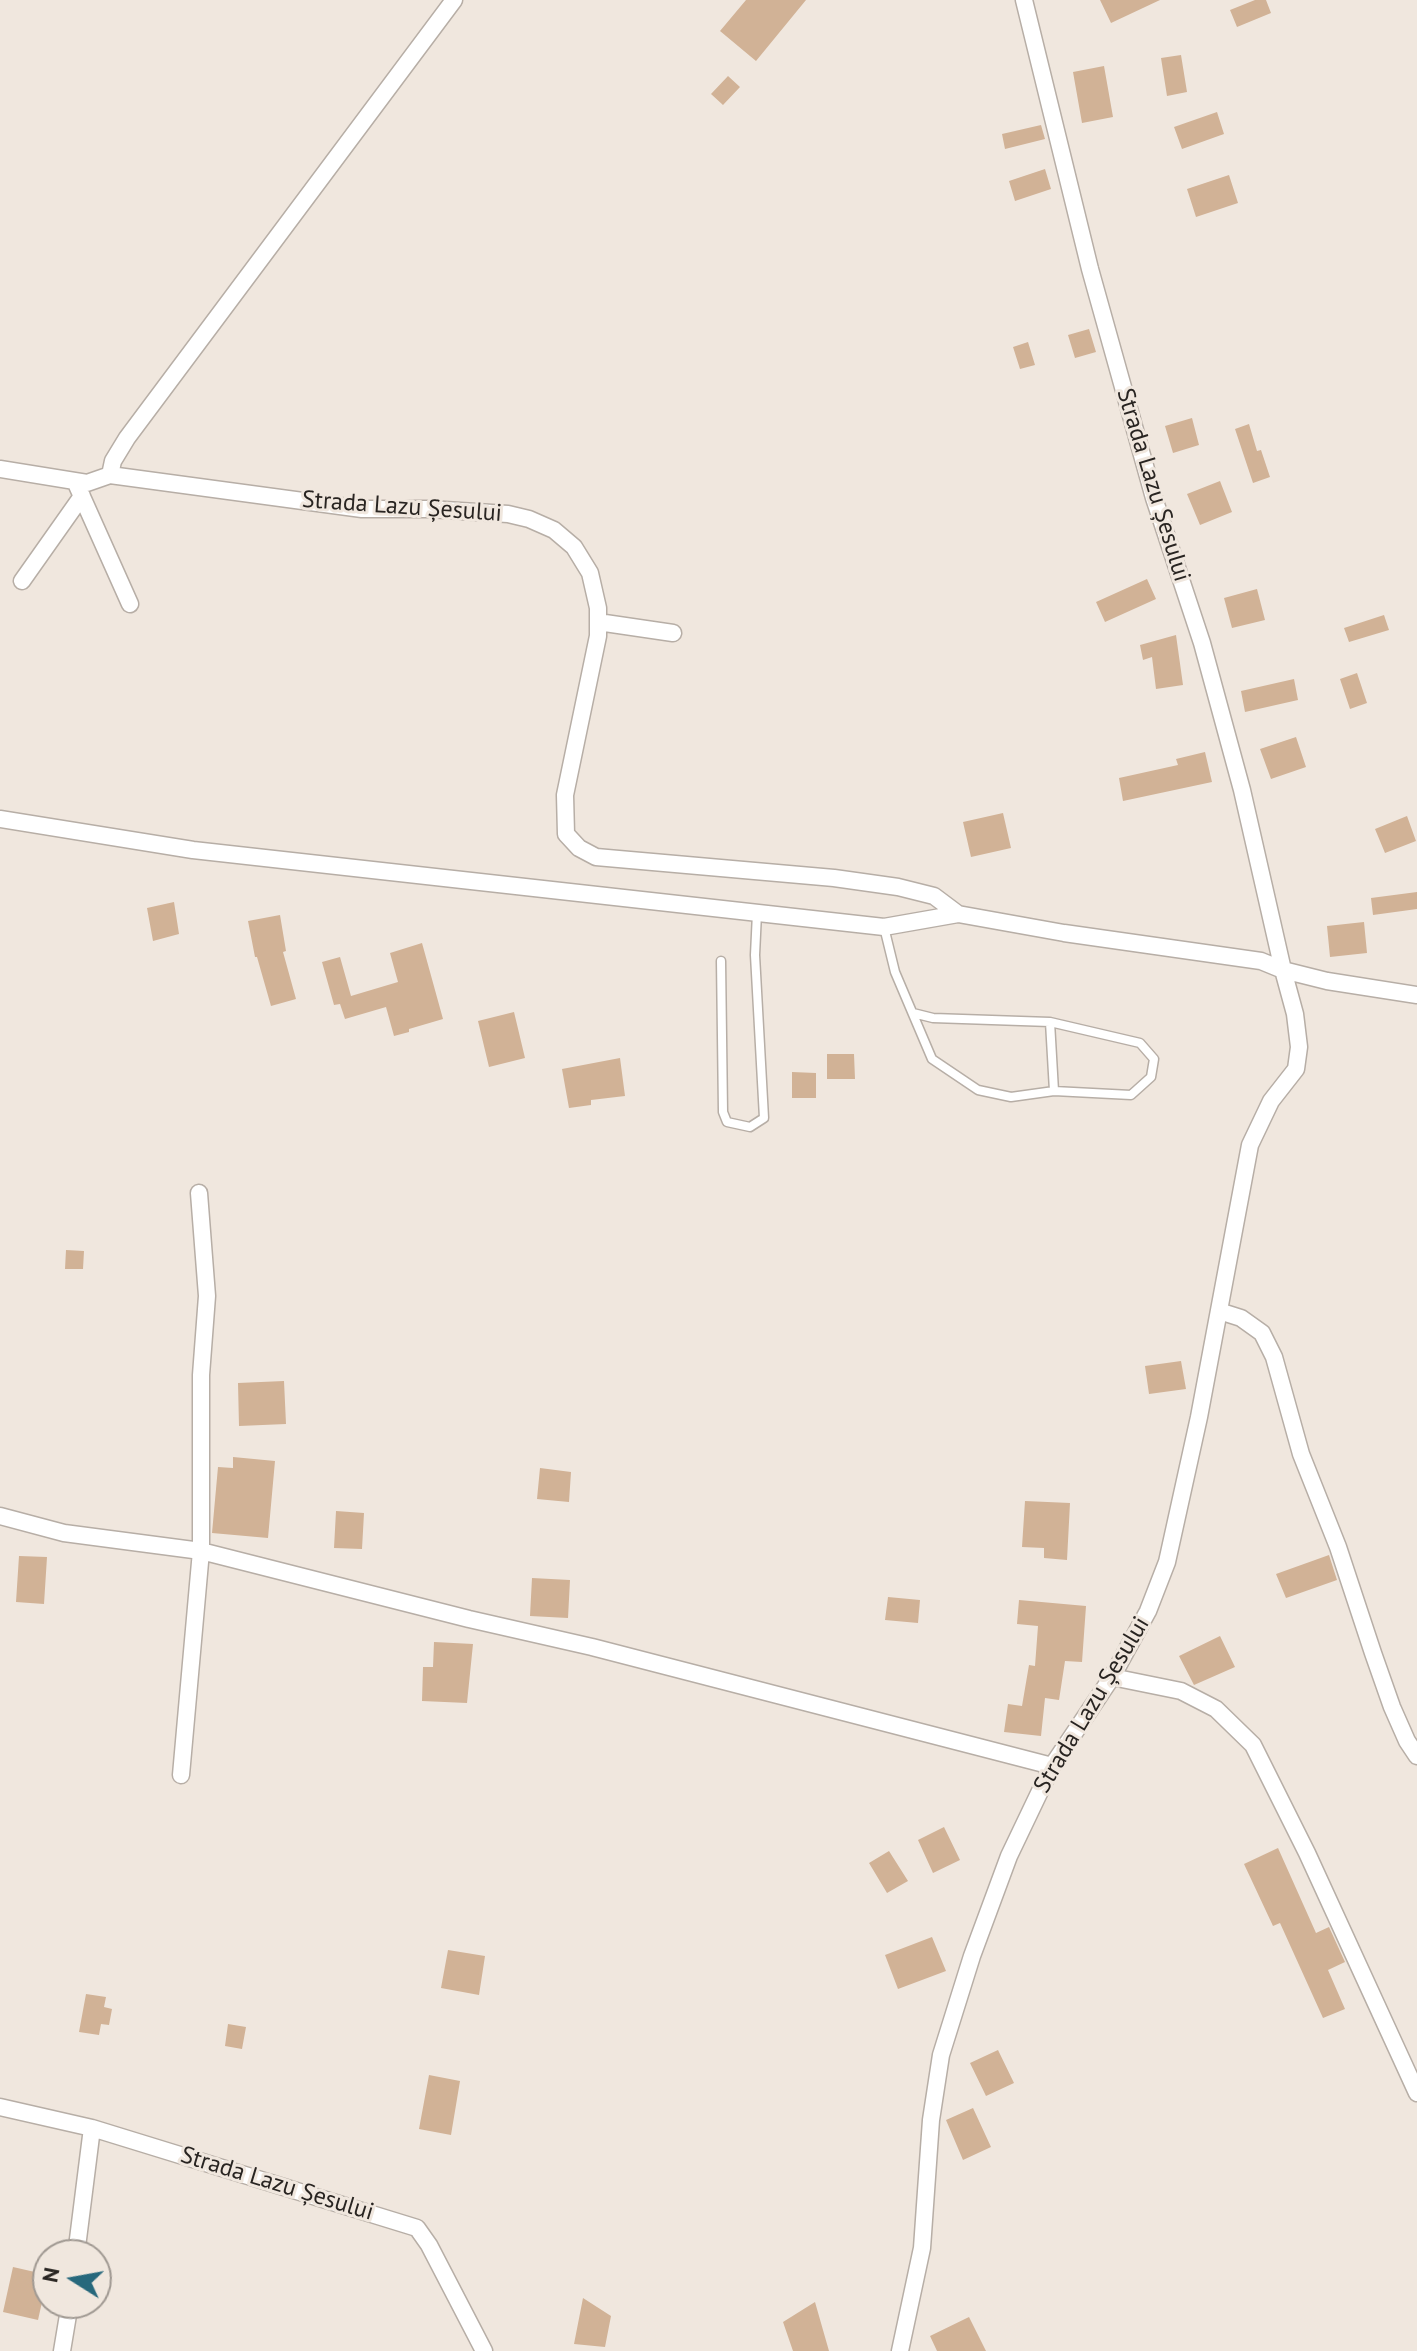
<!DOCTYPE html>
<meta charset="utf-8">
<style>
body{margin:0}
#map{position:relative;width:1417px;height:2351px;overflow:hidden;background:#f0e7de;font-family:"PT Sans",sans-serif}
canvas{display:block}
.north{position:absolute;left:32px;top:2239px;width:80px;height:80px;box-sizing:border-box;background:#f0e7de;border:2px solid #a09992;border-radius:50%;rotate:281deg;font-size:22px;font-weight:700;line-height:32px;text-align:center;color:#282421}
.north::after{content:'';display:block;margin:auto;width:28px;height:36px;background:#27687c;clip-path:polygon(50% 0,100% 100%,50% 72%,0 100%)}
</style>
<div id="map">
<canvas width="1417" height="2351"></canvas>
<div class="north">N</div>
</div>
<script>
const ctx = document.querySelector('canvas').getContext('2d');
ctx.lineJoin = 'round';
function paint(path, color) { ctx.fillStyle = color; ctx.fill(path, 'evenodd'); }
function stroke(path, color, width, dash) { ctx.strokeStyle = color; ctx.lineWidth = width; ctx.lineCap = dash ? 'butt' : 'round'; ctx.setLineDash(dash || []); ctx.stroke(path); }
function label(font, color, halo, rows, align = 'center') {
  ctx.font = font + ' "PT Sans",sans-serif'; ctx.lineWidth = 6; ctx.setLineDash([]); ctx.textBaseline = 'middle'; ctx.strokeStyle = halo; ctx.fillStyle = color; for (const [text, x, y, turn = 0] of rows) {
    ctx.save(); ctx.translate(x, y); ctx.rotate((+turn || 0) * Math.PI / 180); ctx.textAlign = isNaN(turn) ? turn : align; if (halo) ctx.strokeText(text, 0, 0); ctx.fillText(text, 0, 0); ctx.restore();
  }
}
const building = new Path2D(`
 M746 0H806L756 61 720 31Z
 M1100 0H1160L1111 23Z
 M1255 0H1266L1271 13 1237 27 1230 10Z
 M1181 55 1187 92 1167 96 1161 58Z
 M1104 66 1113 117 1082 123 1073 72Z
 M728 76 740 87 723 105 711 94Z
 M1217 112 1224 134 1182 149 1174 127Z
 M1041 125 1045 139 1005 149 1002 134Z
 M1045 169 1051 189 1015 201 1009 181Z
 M1229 175 1238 203 1196 217 1187 189Z
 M1089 329 1096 352 1075 358 1068 335Z
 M1028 342 1035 365 1020 369 1013 347Z
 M1192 418 1199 445 1173 453 1165 426Z
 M1249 424 1257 451 1261 450 1270 477 1253 483 1235 429Z
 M1220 481 1232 512 1200 525 1187 494Z
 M1147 579 1156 599 1105 622 1096 602Z
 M1257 589 1265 620 1232 628 1224 598Z
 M1384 615 1389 630 1349 642 1344 628Z
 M1176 635 1183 685 1156 689 1152 657 1143 660 1140 645Z
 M1357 673 1367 703 1350 709 1340 679Z
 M1294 679 1298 700 1245 712 1241 691Z
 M1296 737 1306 767 1271 779 1260 749Z
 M1205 752 1212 782 1123 801 1119 778 1178 765 1176 759Z
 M1003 813 1011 848 971 857 963 822Z
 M1407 816 1416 841 1385 853 1375 829Z
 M1417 892V909L1373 915 1371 898Z
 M174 902 179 934 153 941 147 908Z
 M280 915 286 951 283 952 296 999 271 1006 257 957H255L248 921Z
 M1364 922 1367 953 1330 957 1327 926Z
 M422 943 443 1019 409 1029V1032L394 1036 386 1007 345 1019 340 1004 334 1005 322 962 340 957 351 996 398 982 390 953Z
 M514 1012 525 1058 489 1067 478 1021Z
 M827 1054H854L855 1079H827Z
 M620 1058 625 1096 591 1100V1105L569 1108 562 1069Z
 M792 1072 816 1073V1098H792Z
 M66 1250 84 1251 83 1269H65Z
 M1181 1361 1186 1389 1149 1394 1145 1366Z
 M284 1381 286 1424 239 1426 238 1383Z
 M233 1457 275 1461 268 1538 212 1533 218 1467 233 1468Z
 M540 1468 571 1472 569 1502 537 1499Z
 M1025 1501 1070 1503 1067 1560 1044 1558V1548L1022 1547Z
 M336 1511 364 1513 362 1549 334 1548Z
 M1329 1555 1337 1580 1286 1598 1276 1574Z
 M19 1556 47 1557 44 1604 16 1602Z
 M532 1578 570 1580 568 1618 530 1616Z
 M888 1597 920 1600 918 1623 885 1620Z
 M1019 1600 1086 1606 1082 1662 1065 1661 1059 1700 1045 1698 1041 1736 1004 1732 1008 1704 1022 1706 1029 1665 1035 1666 1038 1626 1017 1624Z
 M1220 1636 1235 1667 1194 1685 1179 1656Z
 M434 1642 473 1644 467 1703 422 1701 423 1667H433Z
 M944 1827 960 1860 933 1873 918 1840Z
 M1278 1848 1316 1933 1329 1927 1345 1962 1328 1970 1345 2009 1323 2018 1280 1923 1273 1926 1244 1864Z
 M889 1851 908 1881 887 1893 869 1863Z
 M932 1937 946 1971 898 1989 885 1955Z
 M448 1950 485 1956 479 1995 441 1988Z
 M86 1994 106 1997 104 2007 112 2009 109 2025 101 2024 99 2035 79 2032Z
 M228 2024 246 2027 242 2049 225 2046Z
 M998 2050 1014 2083 986 2096 970 2063Z
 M429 2075 460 2081 451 2135 419 2129Z
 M973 2108 991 2147 963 2160 946 2120Z
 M13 2267 48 2275 38 2320 3 2312Z
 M583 2298 611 2316 605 2347 574 2344Z
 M815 2302 829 2351H793L783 2322Z
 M969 2317 986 2351H937L930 2336Z`);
const lane = new Path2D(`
 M884 927 895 972 932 1059 978 1090 1011 1097 1054 1091 1131 1095 1151 1077 1154 1059 1140 1043 1050 1022 933 1018 913 1013
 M721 961 723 1112 727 1122 750 1127 764 1118 755 955 757 913
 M1050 1022 1054 1091`);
const street = new Path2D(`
 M1024 0 1090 269 1154 498 1202 643 1242 790 1283 970 1327 981 1417 995
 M0 469 87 483 110 475 362 509H429L508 514 529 519 554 530 574 547 590 573 598 608V636L565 795 566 834 579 848 596 857 834 878 898 887 934 896 958 914
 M110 475 113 461 127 438 454 0
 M75 481 130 604
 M22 581 82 496
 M598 622 673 633
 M0 819 193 850 884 927 958 914 1064 933 1261 961 1283 970 1295 1014 1299 1047 1296 1069 1271 1101 1250 1145 1199 1417 1167 1562 1148 1611 1112 1677 1052 1766 1009 1856 972 1956 941 2055 931 2120 922 2248 900 2351
 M199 1193 207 1296 201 1375V1551L469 1619 592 1647 1052 1766
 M1219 1311 1241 1318 1262 1333 1274 1357 1301 1454 1338 1547 1373 1653 1392 1707 1407 1741 1417 1756
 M0 1516 64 1533 201 1551 181 1775
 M1112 1677 1181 1691 1216 1709 1253 1745 1307 1853 1417 2093
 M0 2107 92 2128 417 2228 429 2245 484 2351
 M76 2255 92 2128
 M62 2351 70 2303`);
const streetNames = [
 ["Strada Lazu Șesului",1153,485,73],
 ["Strada Lazu Șesului",402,507,4],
 ["Strada Lazu Șesului",1092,1705,-59],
 ["Strada Lazu Șesului",277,2184,17]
];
paint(building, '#d1b296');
stroke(lane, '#b7aea6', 11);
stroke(street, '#b7aea6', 19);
stroke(lane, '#fff', 8);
stroke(street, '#fff', 16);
label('24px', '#282421', '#f0e7de', streetNames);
</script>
